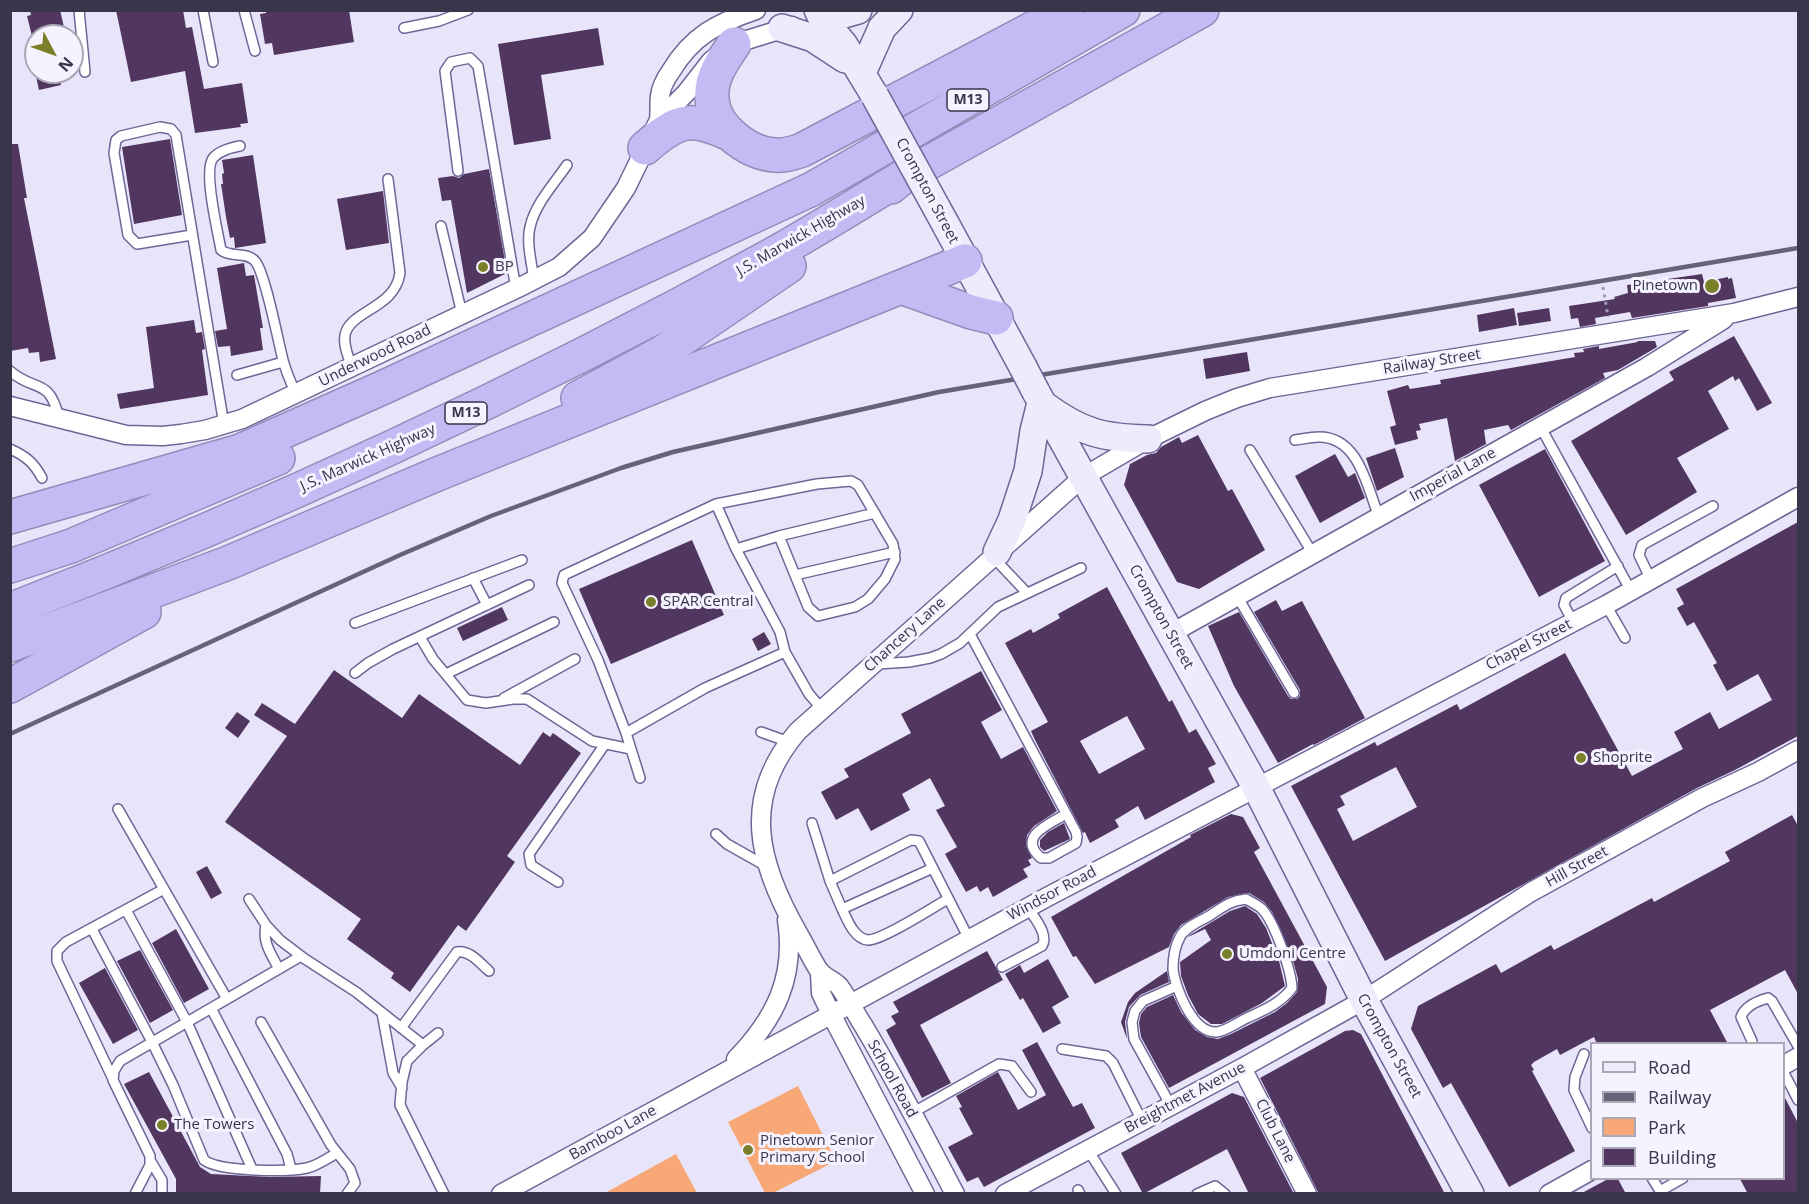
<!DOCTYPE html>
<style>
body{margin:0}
#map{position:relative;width:1809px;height:1204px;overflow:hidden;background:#e8e5fb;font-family:"Open Sans",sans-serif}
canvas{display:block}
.frame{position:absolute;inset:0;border:12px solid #39354b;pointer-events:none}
.legend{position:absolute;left:1590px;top:1042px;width:195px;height:138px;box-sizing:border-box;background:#f5f3ff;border:2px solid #aaa7b7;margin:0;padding:8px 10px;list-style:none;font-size:18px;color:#39354b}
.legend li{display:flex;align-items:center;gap:12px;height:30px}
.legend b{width:30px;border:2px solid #aaa7b7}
.north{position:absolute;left:24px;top:24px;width:60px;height:60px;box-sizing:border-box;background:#f5f3ff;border:2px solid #aaa7b7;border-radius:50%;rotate:131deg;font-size:16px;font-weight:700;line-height:24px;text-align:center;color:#39354b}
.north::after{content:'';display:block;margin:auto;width:21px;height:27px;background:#7b7f29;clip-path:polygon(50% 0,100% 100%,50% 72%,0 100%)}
</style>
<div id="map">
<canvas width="1809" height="1204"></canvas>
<div class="frame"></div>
<ul class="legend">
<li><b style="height:8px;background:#edebfc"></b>Road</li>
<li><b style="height:8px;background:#666278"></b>Railway</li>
<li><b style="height:16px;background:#f8a876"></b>Park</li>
<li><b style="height:16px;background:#513760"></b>Building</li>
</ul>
<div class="north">N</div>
</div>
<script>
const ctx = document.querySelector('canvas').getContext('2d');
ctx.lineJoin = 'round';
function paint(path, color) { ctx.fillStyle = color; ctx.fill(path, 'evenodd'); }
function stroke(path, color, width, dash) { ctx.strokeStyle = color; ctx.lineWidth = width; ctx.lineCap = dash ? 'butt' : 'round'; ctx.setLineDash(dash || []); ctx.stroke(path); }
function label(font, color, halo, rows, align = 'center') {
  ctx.font = font + ' "Open Sans",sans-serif'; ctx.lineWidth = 6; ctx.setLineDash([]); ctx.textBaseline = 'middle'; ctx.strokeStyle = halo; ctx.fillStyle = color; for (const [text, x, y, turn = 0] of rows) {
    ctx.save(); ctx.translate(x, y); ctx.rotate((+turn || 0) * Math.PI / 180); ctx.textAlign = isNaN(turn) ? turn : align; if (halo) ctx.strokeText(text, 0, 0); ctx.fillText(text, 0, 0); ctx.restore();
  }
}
const green = new Path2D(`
 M798 1086 836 1161 773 1193H765L728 1122Z
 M676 1154 697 1193H605Z`);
const building = new Path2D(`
 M30 10H60L66 36H32L27 16 31 15Z
 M116 10H183L186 28 192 27 204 89 242 83 248 123 240 124 241 127 195 133 185 71 131 82Z
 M266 10H349L354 42 274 55 272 43 265 44 260 14 266 13Z
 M598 28 604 65 541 75 551 139 514 145 498 44Z
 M35 72H59L61 85 39 90Z
 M170 139 182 215 134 224 122 147Z
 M10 144H18L27 198H24L56 359 40 362 39 352 29 353 28 348 10 351Z
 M253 155 266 243 235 248 234 237 230 238 226 217 221 184H223L222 174 224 173 222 160Z
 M489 169 507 273 467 293 451 200 442 201 438 178 453 176 459 178 464 174Z
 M383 191 389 243 346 250 337 199Z
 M244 263 246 276 254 275 263 328H260L263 350 231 356 230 346 218 347 215 331 227 329 217 268Z
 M1702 274 1704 282 1728 277V279L1732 278 1736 298 1708 303V306L1632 318 1630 312 1595 318 1596 324 1580 327 1578 318 1571 319 1569 306 1615 299 1614 297 1628 293 1627 285Z
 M1514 308 1517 325 1479 332 1477 315Z
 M1549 308 1551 321 1519 326 1517 313Z
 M194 320 196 333 202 332 205 349 202 350 208 395 120 409 117 394 154 388 146 327Z
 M1734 336 1772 403 1757 411 1739 378 1735 381 1733 376 1708 391 1729 429 1677 458 1697 492 1626 535 1571 441 1674 380 1669 372Z
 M1637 341H1655L1657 347 1618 370 1603 373 1605 378 1511 430 1508 425 1484 430 1486 444 1455 461 1447 418 1419 424 1421 430 1416 431 1418 439 1395 445 1390 427 1396 425 1387 391 1408 385 1410 389 1441 384 1440 380 1575 357 1574 353 1584 352 1583 349 1599 346V349L1638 342Z
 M1247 352 1250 371 1206 379 1203 359Z
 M1198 435 1228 491 1232 489 1265 550 1199 589 1177 582 1124 485 1130 464 1147 455 1156 453 1161 447 1179 437 1182 443Z
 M1395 448 1404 477 1377 491 1366 458Z
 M1545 449 1605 561 1539 597 1479 485Z
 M1335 454 1348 477 1355 473 1365 498 1320 523 1295 476Z
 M1798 522V736L1735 770 1697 788 1385 961 1291 786 1375 742 1377 746 1457 704 1460 710 1565 653 1632 776 1683 749 1674 732 1710 712 1719 729 1772 700 1758 674 1727 691 1713 665 1717 663 1694 622 1687 626 1677 608 1684 604 1676 589ZM1396 767 1417 807 1353 841 1337 809 1345 805 1340 796Z
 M692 540 724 615 611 664 579 589Z
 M1107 587 1169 702 1172 700 1189 733 1196 729 1216 764 1208 768 1215 782 1145 820 1138 806 1115 820 1119 827 1090 843 1085 832 1083 833 1035 740 1031 731 1048 722 1005 643 1031 629 1033 633 1060 618 1058 614ZM1127 716 1145 749 1099 774 1080 741Z
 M1276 600 1282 611 1302 601 1365 718 1314 745 1313 744 1278 763 1234 686 1208 626 1239 612 1288 696 1291 699H1297L1300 696V690L1254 612Z
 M502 607 508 620 463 641 457 628Z
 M764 632 771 644 758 651 752 639Z
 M334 670 402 718 419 694 520 765 543 732 550 737 553 733 581 753 507 856 515 862 466 931 458 925 410 992 391 978 394 973 347 939 361 919 225 822 287 736 254 715 262 703 295 724Z
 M981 671 1002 710 981 722 1001 759 1023 747 1057 811 1034 826 1027 835 1026 845 1032 858 1028 860 1031 865 1023 869 1028 877 993 897 988 887 980 892 977 886 966 892 945 854 957 847 936 810 945 806 930 778 902 794 910 810 871 831 858 808 836 820 821 792 849 777 844 769 911 733 901 714Z
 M237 712 250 721 238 738 225 728Z
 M1231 814 1243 817 1260 848 1254 852 1327 987 1325 1004 1169 1088 1141 1037 1139 1023 1141 1014 1147 1007 1173 995 1181 1012 1195 1030 1207 1037 1218 1039 1231 1034 1275 1012 1287 1003 1297 992 1298 979 1292 957 1272 912 1264 902 1249 893 1228 897 1181 925 1174 934 1169 947 1095 984 1076 956 1073 957 1051 917 1191 837 1190 835Z
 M1792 815 1798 826V994L1785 970 1710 1010 1728 1044H1597L1594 1037 1560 1055 1557 1049 1534 1062 1531 1065 1534 1070 1532 1071 1575 1151 1509 1187 1451 1083 1443 1088 1411 1029 1418 1006 1496 964 1501 973 1551 945 1554 950 1652 898 1654 902 1730 861 1725 852Z
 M1064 823 1070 839 1044 851 1040 847V840L1048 832Z
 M207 866 222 893 211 899 196 872Z
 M1245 906 1257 914 1266 928 1279 961 1285 986 1262 1003 1222 1024H1211L1198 1014 1188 995 1181 976 1180 962 1211 940 1205 929 1188 937 1190 935 1230 911Z
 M176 929 209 989 184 1003 152 943Z
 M140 950 173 1010 150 1023 117 961Z
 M987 951 1003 980 920 1025 951 1083 922 1098 886 1030 896 1024 891 1016 899 1012 893 1002Z
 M1048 959 1069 997 1052 1007 1061 1023 1043 1033 1023 998 1020 1000 1005 974 1020 965 1024 973Z
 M105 968 138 1030 113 1044 79 983Z
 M1167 971 1169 982 1140 995 1129 1007 1125 1022 1127 1039 1121 1022 1128 1002 1135 993Z
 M1353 1030 1361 1034 1445 1194H1319L1260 1078 1345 1031Z
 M1037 1042 1073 1107 1082 1103 1095 1128 984 1187 978 1177 967 1182 948 1147 973 1134 959 1108 962 1107 956 1096 998 1072 1018 1110 1046 1095 1022 1050Z
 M149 1072 200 1167 211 1174 270 1177 321 1176 320 1194H176V1179L124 1084Z
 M1232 1093 1244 1097 1294 1194H1249L1227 1149 1143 1194 1121 1153Z
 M1784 1096 1798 1123V1194H1748L1740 1179H1784Z
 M1608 1179H1618L1626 1194H1580Z`);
const path = new Path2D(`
 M1603 287 1608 317`);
const lane = new Path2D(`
 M79 10 85 72
 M203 10 213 62
 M244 10 255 51
 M404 28 439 21 468 10
 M240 146C231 148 221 150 214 157 202 168 218 232 221 250 231 258 246 251 255 261 265 272 278 341 283 360 286 372 291 383 296 394
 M458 171 445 71 451 62 470 58 478 66 516 289
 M441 226 462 314
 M192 235 137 244 128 235 114 153 116 140 121 136 160 127 171 129 176 135 224 425
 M534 280C532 264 526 243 530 227 535 204 554 184 567 165
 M352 368C349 358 343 346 345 335 350 310 395 309 400 273L388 179
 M10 371C35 393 49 376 59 418
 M237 375 283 362
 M1540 426 1631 591
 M1295 440C1303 439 1311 437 1318 437 1359 436 1367 487 1379 517
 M10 449C26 456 34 463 42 478
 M1250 450 1313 554
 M716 504 736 549 780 632 785 652 809 694 822 709
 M736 549 779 536 875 513
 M992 556 1027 593
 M795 575 895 552
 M473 578 487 605
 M1651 580 1639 555 1642 545 1713 506
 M1237 596 1294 693
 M1606 605 1625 638
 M1573 622 1564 605 1566 598 1618 566
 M355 623 522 560
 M970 634 1076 832 1077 837 1076 843 1049 858H1041C1016 836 1050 824 1066 814
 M420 637 433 659 467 700 486 703 513 699H527L592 741 631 749
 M877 664 909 662 930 658 941 654 960 643 998 607 1081 568
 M355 673 368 663 393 649 529 585
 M446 674 554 622
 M504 698 575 659
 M761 732 789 742
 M626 733 598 660 562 583 564 575 716 504 817 484 851 481 858 485 893 544 895 559 885 579 868 599 855 607 818 616 808 607 779 536
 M640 778 626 733 705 688 785 652
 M118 809 227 999
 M812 823 830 881 911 840 919 841 969 939
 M716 834 727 844 766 866
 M933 868 842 909C847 919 854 939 868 940 883 940 933 907 948 899
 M830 881 842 909
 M558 882 531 865 529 854 605 744
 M249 899 266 925 280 940 305 959 356 992 423 1045
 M1246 899C1251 902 1258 905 1262 909 1275 923 1291 970 1292 988 1280 1004 1264 1010 1247 1018 1238 1022 1226 1031 1217 1032 1193 1034 1175 988 1173 969 1173 959 1175 946 1180 937 1185 927 1200 921 1209 916 1223 907 1229 901 1246 899Z
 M126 910 187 1022 252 1169
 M266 925C262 942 271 954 279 969
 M92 929 152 1042 173 1085 204 1160C220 1172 287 1172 307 1168 317 1166 328 1158 337 1153
 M1002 967 1042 946C1049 934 1034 918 1028 907
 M211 1008 287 1154 291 1169
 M382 1013 393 1073 402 1088
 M261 1022 331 1145 350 1169 355 1183 347 1194
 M401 1028 457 952C470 950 480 963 489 971
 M438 1033 423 1045 407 1061 402 1082 400 1105 444 1194
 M1752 1041 1741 1017C1745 1006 1757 1001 1768 998L1772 1001 1798 1046
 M1062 1049 1106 1056 1113 1063 1142 1121
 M1584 1054 1575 1077 1574 1090 1592 1128
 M1784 1073 1798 1100
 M113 1079 57 961V951L66 942 164 889
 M1171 1106 1134 1039 1132 1022 1135 1011 1143 1001 1177 986
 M912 1113 999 1064 1012 1066 1031 1092
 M1088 1150 1116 1194
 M150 1160 162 1180V1194
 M1652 1178 1660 1191 1683 1178
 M1078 1190 1080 1194
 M135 1194 150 1165V1156L113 1080 114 1071 120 1061 301 956
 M1197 1194 1215 1186 1225 1194`);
const street = new Path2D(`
 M659 120C660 112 659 104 660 96 661 88 666 78 671 71 692 36 717 23 756 10
 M10 406 126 435 163 436 181 434 205 430 242 419 524 285 559 267 592 238 626 188 659 120 686 93 711 61 734 44 792 26
 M1170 634 1647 367 1724 319
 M820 972 821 993 831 1014 925 1194
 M736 1059C775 1019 796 977 787 920
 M1784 1065 1798 1057
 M1242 1068 1307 1194
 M501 1194 1049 896 1606 605 1798 497
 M955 1194C925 1137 896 1080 863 1025 855 1013 848 998 839 986 833 980 823 977 818 969 811 958 805 945 798 933 758 863 740 798 798 731L1083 477 1148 439 1205 411 1237 398 1270 388 1734 313 1798 297
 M1005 1194 1242 1068 1364 1000 1531 892 1702 798 1758 772 1798 750
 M1549 1194 1592 1170`);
const secondary = new Path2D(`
 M818 10 823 20 844 45 875 96
 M823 20 858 10
 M782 28 813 38 845 59
 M862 73 882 28 899 10
 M946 225 1023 367
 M1036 392 1256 787 1364 1000 1470 1194
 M1045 406C1082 433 1103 438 1148 439
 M997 552 1012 520 1028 471 1034 431 1041 403`);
const highway = new Path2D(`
 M734 44C723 60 710 78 712 98 713 127 748 154 775 155 785 156 794 153 802 150L1068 10
 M645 148C678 119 690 116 730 134
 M891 187 903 177 1202 10
 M901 287 971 312 996 318
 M578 398 663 352 789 266
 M10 517 240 451 382 388 812 189 1123 10
 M10 566 71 546 278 458
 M10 610C271 509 525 390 770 256 815 231 859 203 903 177
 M10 645 228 563 435 475 965 261
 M10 686 144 612`);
const rail = new Path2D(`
 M10 734 400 555 491 516 621 468 673 452 939 392 1798 248`);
const secondaryBridge = new Path2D(`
 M875 96 946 225
 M1023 367 1036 392`);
const markers = [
 [483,267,6,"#7b7f29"],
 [1712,286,8,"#7b7f29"],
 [651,602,6,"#7b7f29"],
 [1581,758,6,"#7b7f29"],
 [1227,954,6,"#7b7f29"],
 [162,1125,6,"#7b7f29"],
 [748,1150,6,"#7b7f29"]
];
const shields = [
 [968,100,42],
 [466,413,42]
];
const shieldNames = [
 ["M13",968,100],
 ["M13",466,413]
];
const streetNames = [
 ["Crompton Street",927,191,62],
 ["J.S. Marwick Highway",801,236,-30],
 ["Underwood Road",375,356,-26],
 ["Railway Street",1432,362,-9],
 ["J.S. Marwick Highway",368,458,-24],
 ["Imperial Lane",1453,475,-29],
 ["Crompton Street",1161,617,61],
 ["Chancery Lane",905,635,-42],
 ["Chapel Street",1529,645,-27],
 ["Hill Street",1577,867,-29],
 ["Windsor Road",1052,894,-28],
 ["Crompton Street",1389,1046,61],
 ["School Road",892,1079,61],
 ["Breightmet Avenue",1185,1098,-28],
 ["Club Lane",1275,1131,63],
 ["Bamboo Lane",613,1133,-29]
];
const poiNames = [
 ["BP",495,267],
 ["Pinetown",1698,286,"right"],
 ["SPAR Central",663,602],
 ["Shoprite",1593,758],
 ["Umdoni Centre",1239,954],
 ["The Towers",174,1125],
 ["Pinetown Senior",760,1141],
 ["Primary School",760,1158]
];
paint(green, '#f8a876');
paint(building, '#513760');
stroke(lane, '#6e6696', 12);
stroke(street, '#6e6696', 21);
stroke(secondary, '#6e6696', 30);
stroke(highway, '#938cba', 36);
stroke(path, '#9c99af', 3, [3, 4.5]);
stroke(lane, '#fff', 9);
stroke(street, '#fff', 18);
stroke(secondary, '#edebfc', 27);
stroke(highway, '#c4bbf5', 33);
stroke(rail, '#666278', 4.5);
stroke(secondaryBridge, '#6e6696', 30, []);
stroke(secondaryBridge, '#edebfc', 27);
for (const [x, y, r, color] of markers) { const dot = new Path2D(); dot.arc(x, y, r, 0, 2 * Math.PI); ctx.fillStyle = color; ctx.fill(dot); stroke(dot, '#f5f3ff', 2); }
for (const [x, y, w] of shields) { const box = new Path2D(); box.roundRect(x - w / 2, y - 11, w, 22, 4.5); ctx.fillStyle = '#f5f3ff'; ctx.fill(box); stroke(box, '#39354b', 1.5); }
label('bold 14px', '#39354b', null, shieldNames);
label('15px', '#39354b', '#f5f3ff', streetNames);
label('15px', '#39354b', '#f5f3ff', poiNames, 'left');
</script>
